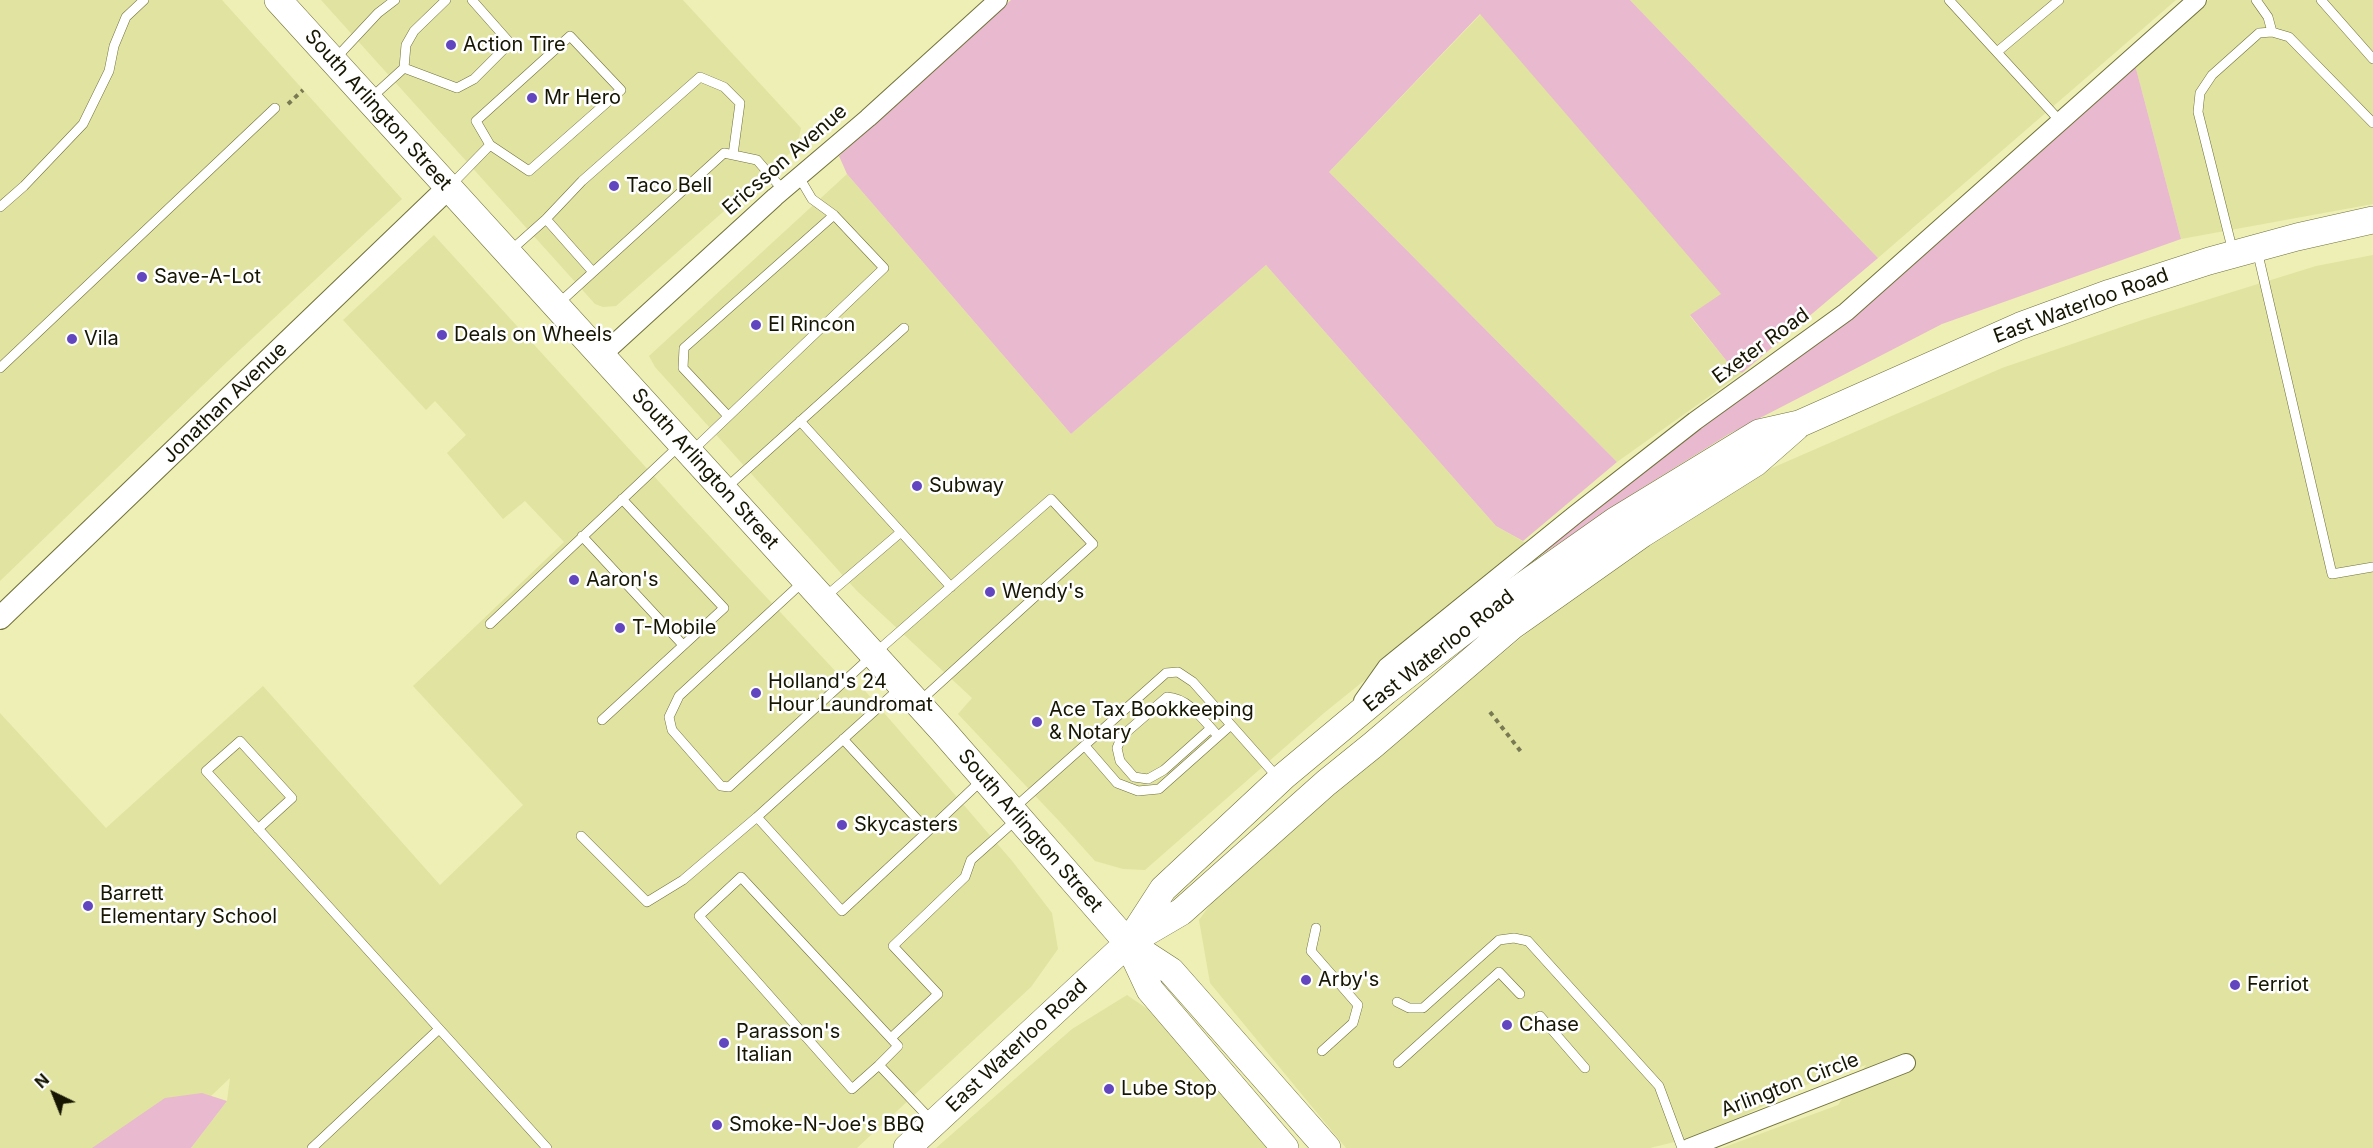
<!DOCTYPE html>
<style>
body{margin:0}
#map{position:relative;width:2373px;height:1148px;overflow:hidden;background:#eeefb4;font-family:Inter,sans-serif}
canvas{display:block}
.north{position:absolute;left:24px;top:1064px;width:60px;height:60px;-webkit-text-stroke:4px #fff;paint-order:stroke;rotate:317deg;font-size:16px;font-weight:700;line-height:24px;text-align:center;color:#161602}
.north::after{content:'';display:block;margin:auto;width:21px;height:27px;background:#161602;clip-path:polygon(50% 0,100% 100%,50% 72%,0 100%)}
</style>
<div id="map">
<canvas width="2373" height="1148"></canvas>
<div class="north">N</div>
</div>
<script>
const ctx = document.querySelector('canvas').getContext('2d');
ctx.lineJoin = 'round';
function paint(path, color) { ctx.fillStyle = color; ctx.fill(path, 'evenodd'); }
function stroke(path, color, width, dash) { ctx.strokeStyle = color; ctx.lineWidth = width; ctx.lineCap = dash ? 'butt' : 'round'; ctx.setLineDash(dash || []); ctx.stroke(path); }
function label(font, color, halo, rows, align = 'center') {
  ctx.font = font + ' Inter,sans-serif'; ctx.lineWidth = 5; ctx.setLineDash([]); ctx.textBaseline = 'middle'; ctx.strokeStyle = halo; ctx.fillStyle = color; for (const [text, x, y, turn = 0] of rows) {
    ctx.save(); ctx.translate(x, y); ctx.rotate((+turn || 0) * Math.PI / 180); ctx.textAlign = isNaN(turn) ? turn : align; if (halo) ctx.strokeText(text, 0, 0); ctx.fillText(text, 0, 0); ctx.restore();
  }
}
const built = new Path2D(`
 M0 0H222L402 199 228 361 0 581Z
 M321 0H683L801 128 797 147 616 306 603 307 595 304Z
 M1630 0H2176L1878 258Z
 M2209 0H2373V204L2181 239 2135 65Z
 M1481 14 1722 294 1690 316 1729 364 1742 373 1617 462 1329 172Z
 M847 174 1071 434 1266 265 1496 526 1531 546 1324 713 1145 870 1123 869 1095 861 1059 821 958 714 972 698 857 591 655 367 649 356Z
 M434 235 683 508 853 690 860 685 1013 862 1052 913 1058 949 1031 987 857 1148H191L227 1101 230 1078 156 1148H0V713L106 828 263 686 440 885 523 805 413 686 564 542 525 501 503 519 447 453 466 435 435 401 426 410 343 320Z
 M2373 255V1148H1722L1838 1105 1866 1065 1803 1086 1707 1134 1650 1148H1346L1210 983 1199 920 1218 894 1316 806 1587 584 1765 471 2002 368 2145 319 2316 266Z
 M1127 995 1171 1025 1268 1148H936L1072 1029Z`);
const green = new Path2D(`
 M1011 0H1630L1878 258 1742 373 1729 364 1690 315 1721 294 1480 14 1329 172 1617 462 1523 541 1496 526 1266 265 1071 434 847 174 839 156Z
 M2135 65 2181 239 1942 324 1729 434 1634 493 1525 566Z
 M202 1093 227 1101 191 1148H92L165 1098Z`);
const path = new Path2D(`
 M288 104 303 90
 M1490 712 1522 753`);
const service = new Path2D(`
 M1949 0 2060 121
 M2256 0 2268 17 2272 32
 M2321 0 2373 59
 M570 36 621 90 529 171 490 145 476 121Z
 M1997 52 2059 0
 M335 59 378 13 395 0
 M404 68 457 88 474 79 510 43 472 0
 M371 98 404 68 406 45 414 31 446 0
 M450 186 490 145
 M0 207 24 186 83 124 109 71 114 46 126 17 144 0
 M546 219 593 272
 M2257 250 2332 574 2373 567
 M509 252 546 219 582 181 700 77 724 87 740 103 733 155
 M2233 252 2198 112 2200 93 2212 75 2259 33 2272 32 2289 37 2373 123
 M558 304 724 153 757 160 783 190
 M0 368 275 108
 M728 416 683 368 684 348 834 215
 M800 421 901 532 825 597
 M692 451 884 268 834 215 812 199 799 177
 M726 488 904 328
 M901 532 951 587
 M582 536 683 645
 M805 580 679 696 669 717 672 730 721 786 729 787 874 654 1051 499 1093 544 920 701
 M490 624 680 445
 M602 720 724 608 622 499
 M1211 728 1164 770 1148 779 1134 777 1120 761 1117 748 1122 736 1167 697C1189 698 1204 721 1218 736
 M843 739 928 831 983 779
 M1085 746 1117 783 1138 791 1159 789 1231 725
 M1013 809 1166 673 1178 672 1193 682 1279 779
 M757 817 842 911 928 831
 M258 829 292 798 240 741 206 771 547 1148
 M581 836 647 902 683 880 757 817 900 688
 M1316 928 1311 951 1358 1005 1353 1023 1322 1051
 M1397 1002 1409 1008H1423L1499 940 1514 938 1528 941 1659 1086 1682 1148
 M1540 1016 1585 1068
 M891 1038 938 994 893 946 965 877 971 860 1017 819
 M1398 1063 1499 972 1520 994
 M879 1065 898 1046 741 877 699 916 852 1089 879 1065 932 1121
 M312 1148 439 1029`);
const minor = new Path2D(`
 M602 355 775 197 868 118 998 0
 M1363 701 1387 667 1576 514 1695 421 1846 312 2197 0
 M1689 1148 1906 1063`);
const tertiary = new Path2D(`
 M0 618 449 187`);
const secondary = new Path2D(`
 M278 0 943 731 1128 943 1150 990 1285 1148
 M1128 943 1163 889 1284 776 1386 691 1517 590 1615 521 1759 433 1799 424 2020 326 2110 293 2209 261 2297 237 2373 220
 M1128 943 1171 971 1327 1148
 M907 1148 1128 943 1181 912 1326 783 1373 745 1512 626 1642 534 1755 463 1796 427`);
const markers = [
 [451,45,6,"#6246bf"],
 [532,98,6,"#6246bf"],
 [614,186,6,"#6246bf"],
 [142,277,6,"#6246bf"],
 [756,325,6,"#6246bf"],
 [442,335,6,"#6246bf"],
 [72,339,6,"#6246bf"],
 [917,486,6,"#6246bf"],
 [574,580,6,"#6246bf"],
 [990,592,6,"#6246bf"],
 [620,628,6,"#6246bf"],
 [756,693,6,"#6246bf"],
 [1037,722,6,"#6246bf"],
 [842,825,6,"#6246bf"],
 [88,906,6,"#6246bf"],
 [1306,980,6,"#6246bf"],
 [2235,985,6,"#6246bf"],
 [1507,1025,6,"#6246bf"],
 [724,1043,6,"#6246bf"],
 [1109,1089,6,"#6246bf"],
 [717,1125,6,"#6246bf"]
];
const poiNames = [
 ["Action Tire",463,45],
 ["Mr Hero",544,98],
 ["Taco Bell",626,186],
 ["Save-A-Lot",154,277],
 ["El Rincon",768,325],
 ["Deals on Wheels",454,335],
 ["Vila",84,339],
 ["Subway",929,486],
 ["Aaron's",586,580],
 ["Wendy's",1002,592],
 ["T-Mobile",632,628],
 ["Holland's 24",768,682],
 ["Hour Laundromat",768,705],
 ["Ace Tax Bookkeeping",1049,710],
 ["& Notary",1049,733],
 ["Skycasters",854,825],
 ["Barrett",100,894],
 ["Elementary School",100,917],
 ["Arby's",1318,980],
 ["Ferriot",2247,985],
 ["Chase",1519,1025],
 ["Parasson's",736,1032],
 ["Italian",736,1055],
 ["Lube Stop",1121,1089],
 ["Smoke-N-Joe's BBQ",729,1125]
];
const streetNames = [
 ["South Arlington Street",378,110,48],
 ["Ericsson Avenue",785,160,-41],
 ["East Waterloo Road",2081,306,-20],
 ["Exeter Road",1761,346,-36],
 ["Jonathan Avenue",225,403,-44],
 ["South Arlington Street",705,469,48],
 ["East Waterloo Road",1439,651,-38],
 ["South Arlington Street",1030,831,49],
 ["East Waterloo Road",1017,1046,-43],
 ["Arlington Circle",1790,1085,-21]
];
paint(built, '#e1e3a0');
paint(green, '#e8b9cf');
stroke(service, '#71713a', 10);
stroke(minor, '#71713a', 20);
stroke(tertiary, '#71713a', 24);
stroke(secondary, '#71713a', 28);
stroke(path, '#797a54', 4, [4.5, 4.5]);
stroke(service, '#fff', 9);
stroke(minor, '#fff', 18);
stroke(tertiary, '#fff', 22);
stroke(secondary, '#fff', 27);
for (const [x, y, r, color] of markers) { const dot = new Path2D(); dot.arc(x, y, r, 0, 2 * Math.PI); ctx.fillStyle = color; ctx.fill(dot); stroke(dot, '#fff', 2); }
label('20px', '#161602', '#fff', poiNames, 'left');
label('20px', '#161602', '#fff', streetNames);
</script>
